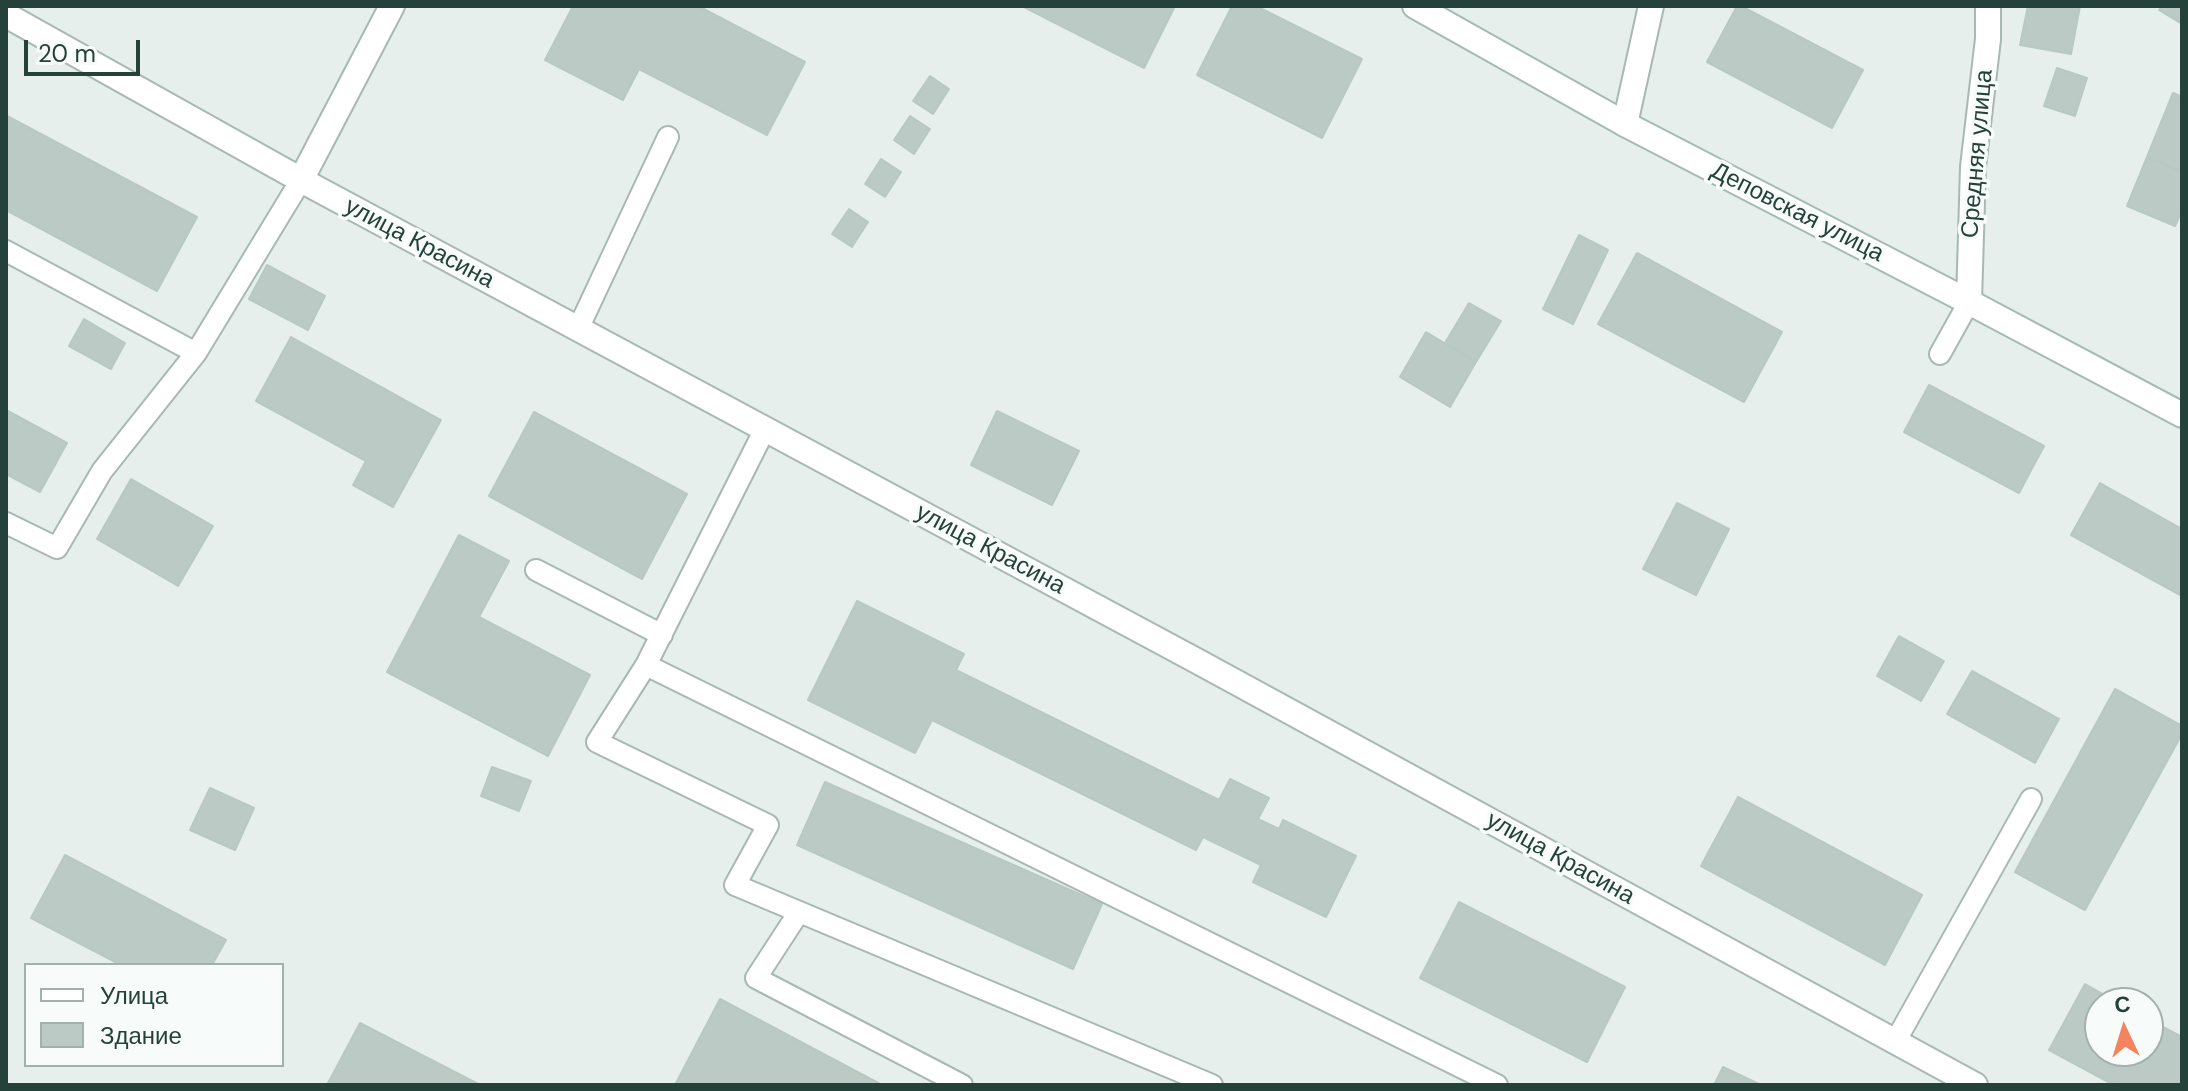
<!DOCTYPE html>
<meta charset="utf-8">
<style>
body{margin:0}
#map{position:relative;width:2188px;height:1091px;overflow:hidden;background:#e6efeb;font-family:"DM Sans",sans-serif}
canvas{display:block}
.frame{position:absolute;inset:0;border:8px solid #24423a;pointer-events:none}
.legend{position:absolute;left:24px;top:963px;width:260px;height:104px;box-sizing:border-box;background:#f7fbf9;border:2px solid #a3b1ad;margin:0;padding:10px 14px;list-style:none;font-size:24px;color:#24423a}
.legend li{display:flex;align-items:center;gap:16px;height:40px}
.legend b{width:40px;border:2px solid #a3b1ad}
.north{position:absolute;left:2084px;top:987px;width:80px;height:80px;box-sizing:border-box;background:#f7fbf9;border:2px solid #a3b1ad;border-radius:50%;rotate:356deg;font-size:22px;font-weight:700;line-height:32px;text-align:center;color:#24423a}
.north::after{content:'';display:block;margin:auto;width:28px;height:36px;background:#f4845f;clip-path:polygon(50% 0,100% 100%,50% 72%,0 100%)}
.scale{position:absolute;left:24px;top:40px;width:116px;height:36px;box-sizing:border-box;border:4px solid #24423a;border-top:0;padding-left:10px;font-size:24px;line-height:28px;white-space:nowrap;color:#24423a;-webkit-text-stroke:6px #f7fbf9;paint-order:stroke}
</style>
<div id="map">
<canvas width="2188" height="1091"></canvas>
<div class="frame"></div>
<ul class="legend">
<li><b style="height:10px;background:#fff"></b>Улица</li>
<li><b style="height:22px;background:#bbcac4"></b>Здание</li>
</ul>
<div class="north">С</div>
<div class="scale">20 m</div>
</div>
<script>
const ctx = document.querySelector('canvas').getContext('2d');
ctx.lineJoin = 'round';
function paint(path, color) { ctx.fillStyle = color; ctx.fill(path, 'evenodd'); }
function stroke(path, color, width, dash) { ctx.strokeStyle = color; ctx.lineWidth = width; ctx.lineCap = dash ? 'butt' : 'round'; ctx.setLineDash(dash || []); ctx.stroke(path); }
function label(font, color, halo, rows, align = 'center') {
  ctx.font = font + ' "DM Sans",sans-serif'; ctx.lineWidth = 7; ctx.setLineDash([]); ctx.textBaseline = 'middle'; ctx.strokeStyle = halo; ctx.fillStyle = color; for (const [text, x, y, turn = 0] of rows) {
    ctx.save(); ctx.translate(x, y); ctx.rotate((+turn || 0) * Math.PI / 180); ctx.textAlign = isNaN(turn) ? turn : align; if (halo) ctx.strokeText(text, 0, 0); ctx.fillText(text, 0, 0); ctx.restore();
  }
}
const building = new Path2D(`
 M573 6H698L805 62 767 135 639 69 623 100 545 60Z
 M1022 6H1175L1144 68Z
 M1232 6H1256L1362 59 1322 138 1197 75Z
 M1737 6H1741L1863 70 1832 128 1707 62Z
 M2028 6H2080L2071 54 2020 45Z
 M2162 6H2182V24L2159 10Z
 M2057 68 2087 78 2075 116 2044 106Z
 M930 76 949 89 933 114 913 101Z
 M2173 93 2182 97V172L2147 157Z
 M7 116 197 217 157 291 6 210Z
 M910 116 930 129 914 154 894 140Z
 M2147 157 2182 172V210L2175 226 2127 206Z
 M881 159 901 172 885 197 865 184Z
 M849 209 868 222 852 247 832 234Z
 M1579 235 1608 250 1573 324 1543 309Z
 M1637 253 1782 332 1744 402 1598 324Z
 M267 265 325 296 308 330 249 299Z
 M1469 303 1501 321 1476 362 1445 343Z
 M84 319 125 343 111 369 69 346Z
 M1426 332 1476 362 1450 407 1400 377Z
 M291 337 441 420 393 507 353 485 366 461 256 401Z
 M1929 385 2044 446 2019 493 1904 432Z
 M6 410 67 443 40 492 6 474Z
 M997 411 1079 451 1052 505 971 465Z
 M534 412 687 494 642 579 489 496Z
 M131 479 213 526 178 586 97 539Z
 M2100 483 2182 529V596L2071 535Z
 M1677 503 1729 529 1696 595 1643 569Z
 M459 535 509 561 479 617 590 675 548 756 387 672Z
 M857 601 964 654 956 670 1219 800 1230 779 1269 798 1258 819 1279 829 1283 820 1356 856 1326 917 1253 882 1261 865 1203 837 1196 850 932 720 915 753 808 700Z
 M1899 636 1944 661 1921 701 1877 676Z
 M1972 671 2059 719 2035 763 1947 714Z
 M2115 689 2182 726V734L2085 910 2015 872Z
 M492 767 531 781 519 811 481 796Z
 M825 782 1102 904 1073 969 797 845Z
 M210 788 254 808 235 850 190 830Z
 M1738 797 1922 895 1885 965 1701 866Z
 M65 855 226 940 212 965H121L31 918Z
 M1459 902 1625 987 1587 1062 1420 978Z
 M2085 984 2119 1003H2100V1051H2148V1019L2182 1037V1085H2114L2049 1050Z
 M720 999 882 1085H675Z
 M360 1023 480 1085H327Z
 M1723 1067 1761 1085H1714Z`);
const service = new Path2D(`
 M6 251 196 353 301 180
 M578 329 668 137
 M1940 354 1969 302
 M765 429 646 665 1497 1085
 M6 523 57 548 102 471 196 353
 M536 570 662 635
 M646 665 597 742 768 825 735 885 1212 1085
 M799 912 756 978 962 1085
 M1895 1042 2031 799`);
const minor = new Path2D(`
 M6 15 301 180 1197 661 1975 1085
 M1625 124 1651 6
 M301 180 392 6
 M1969 302 1973 167 1988 39V6`);
const secondary = new Path2D(`
 M1415 6 1625 124 1969 302 2182 415`);
const streetNames = [
 ["Средняя улица",1978,154,-85],
 ["Деповская улица",1797,213,27],
 ["улица Красина",419,244,28],
 ["улица Красина",990,550,28],
 ["улица Красина",1560,859,29]
];
paint(building, '#bbcac4');
stroke(building, '#b8c9c2', 2);
stroke(service, '#a8b8b2', 24);
stroke(minor, '#a8b8b2', 28);
stroke(secondary, '#a4bbb3', 28);
stroke(service, '#fff', 20);
stroke(minor, '#fff', 24);
stroke(secondary, '#fff', 24);
label('24px', '#24423a', '#f7fbf9', streetNames);
</script>
